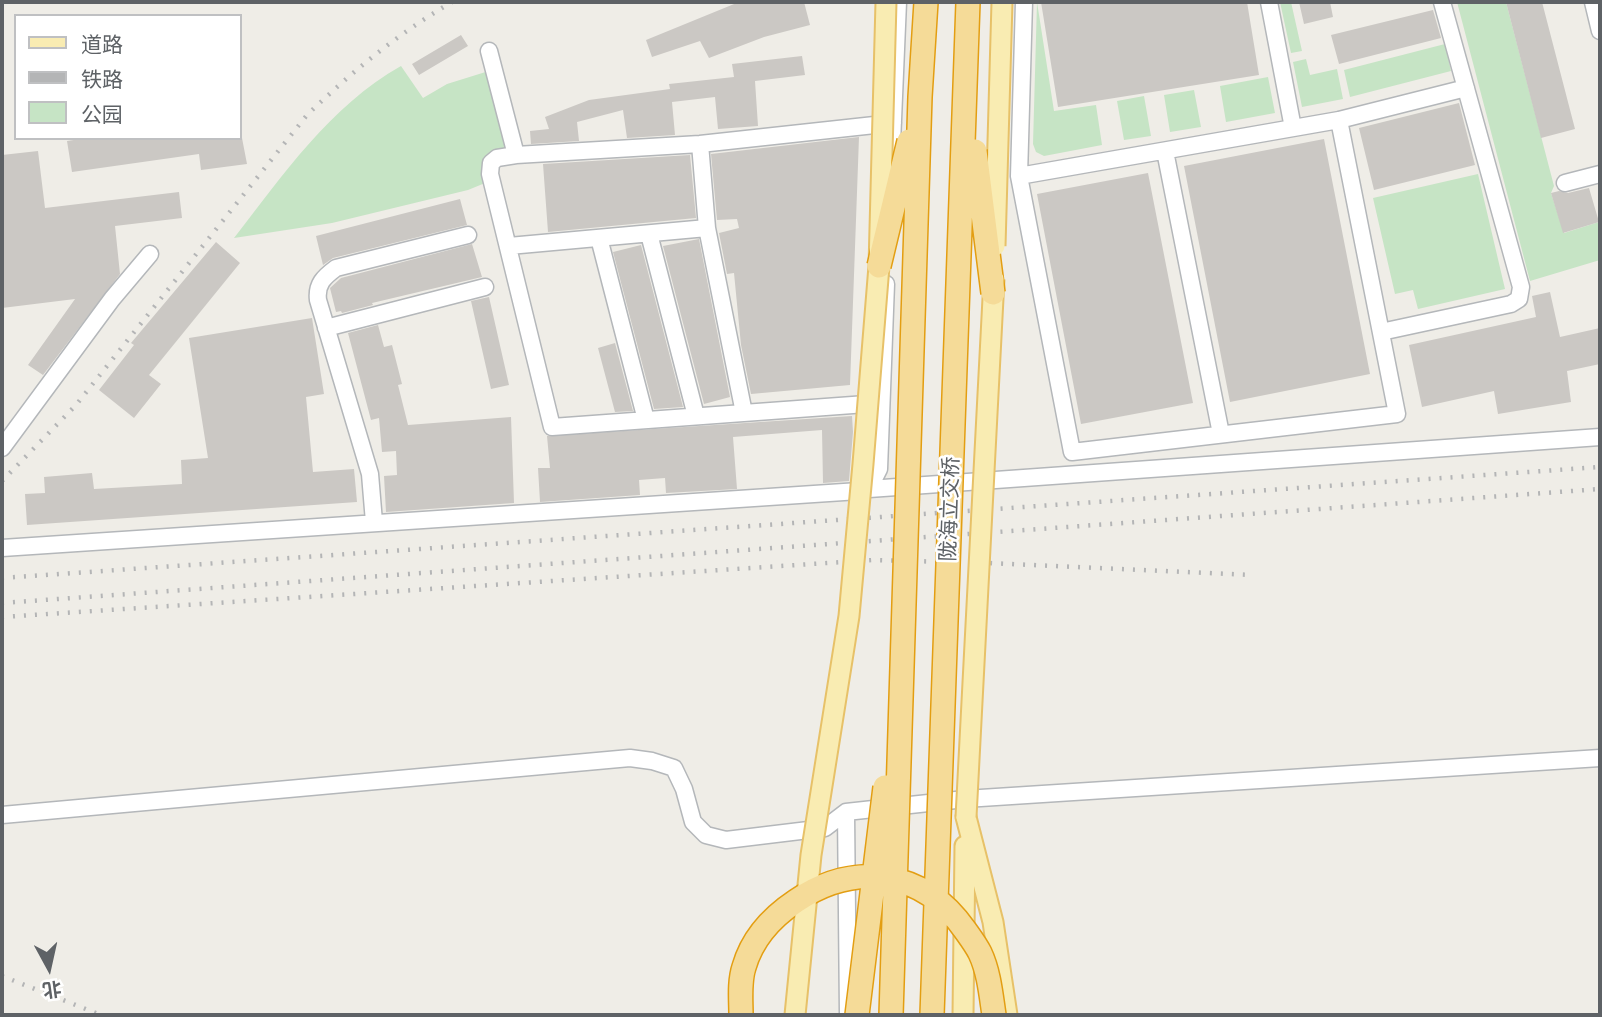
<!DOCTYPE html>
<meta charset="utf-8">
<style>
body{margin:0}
#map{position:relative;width:1602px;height:1017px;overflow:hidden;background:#efede7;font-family:"Varela Round","Noto Sans SC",sans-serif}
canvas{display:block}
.frame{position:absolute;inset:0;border:4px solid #5e6266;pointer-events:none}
.legend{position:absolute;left:14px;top:14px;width:228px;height:126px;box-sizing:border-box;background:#fff;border:2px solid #bfc0c2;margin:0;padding:9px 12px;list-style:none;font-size:21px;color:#5e6266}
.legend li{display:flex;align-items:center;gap:14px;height:35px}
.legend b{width:35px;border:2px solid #bfc0c2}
.north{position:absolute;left:14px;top:933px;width:70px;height:70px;-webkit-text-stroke:5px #fff;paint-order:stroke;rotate:172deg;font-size:19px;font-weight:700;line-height:28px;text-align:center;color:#5e6266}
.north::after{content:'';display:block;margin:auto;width:24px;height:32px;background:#5e6266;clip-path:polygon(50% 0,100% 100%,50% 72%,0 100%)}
</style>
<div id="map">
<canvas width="1602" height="1017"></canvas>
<div class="frame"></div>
<ul class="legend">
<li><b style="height:9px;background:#f9ecb2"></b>道路</li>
<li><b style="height:9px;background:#b4b5b6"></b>铁路</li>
<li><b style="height:19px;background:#c6e4c5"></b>公园</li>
</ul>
<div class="north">北</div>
</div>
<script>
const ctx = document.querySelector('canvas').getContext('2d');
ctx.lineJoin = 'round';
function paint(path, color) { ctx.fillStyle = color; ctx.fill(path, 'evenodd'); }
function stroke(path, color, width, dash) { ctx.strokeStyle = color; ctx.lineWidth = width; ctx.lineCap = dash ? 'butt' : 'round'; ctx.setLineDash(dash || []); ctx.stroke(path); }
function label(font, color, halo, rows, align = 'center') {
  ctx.font = font + ' "Varela Round","Noto Sans SC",sans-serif'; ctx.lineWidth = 5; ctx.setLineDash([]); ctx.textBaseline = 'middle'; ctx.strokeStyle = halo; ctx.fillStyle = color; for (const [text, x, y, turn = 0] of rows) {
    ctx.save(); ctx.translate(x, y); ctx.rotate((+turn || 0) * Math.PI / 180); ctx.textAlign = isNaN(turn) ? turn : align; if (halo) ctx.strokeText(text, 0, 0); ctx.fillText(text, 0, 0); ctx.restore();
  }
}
const green = new Path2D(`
 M1037 2 1054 111 1096 105 1102 145 1044 156 1036 152 1033 144Z
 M1280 2H1291L1302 51 1291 53Z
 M1457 2H1506L1554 186 1551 193 1564 233 1599 222 1600 260 1530 281Z
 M1445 44 1451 71 1350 97 1344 70Z
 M1306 59 1310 75 1337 69 1343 99 1302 107 1293 62Z
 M401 66 423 98 447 84 492 70 513 162 495 166 490 181 468 190 332 223 234 238C283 175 330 106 401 66Z
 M1268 77 1275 113 1226 122 1220 86Z
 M1194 90 1201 127 1170 132 1164 95Z
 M1144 96 1151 136 1124 140 1117 101Z
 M1478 174 1505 289 1418 309 1413 290 1395 294 1373 198Z`);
const building = new Path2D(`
 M739 2H804L810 25 764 37 709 58 700 41 652 57 646 40Z
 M1041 2H1247L1259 75 1058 107Z
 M1299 2H1330L1333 17 1304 24Z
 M1506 2H1542L1575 129 1541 138Z
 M1433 10 1441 38 1339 64 1331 35Z
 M461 35 468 46 419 75 412 64Z
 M802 56 805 75 755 81 758 126 718 129 715 97 672 102 675 135 627 138 623 110 577 122 579 141 531 144 530 131 549 129 545 117 589 100 670 89 669 84 734 77 732 64Z
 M1459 103 1475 165 1374 190 1359 128Z
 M859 137 850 385 751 394 741 345 734 273 727 274 719 233 739 228 737 219 717 220 711 154Z
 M87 138H242L247 164 201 170 199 154 72 172 67 141Z
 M1324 139 1370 374 1230 402 1184 166Z
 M38 151 45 208 179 192 182 218 115 226 120 274 43 375 28 365 75 299 2 308V155Z
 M690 155 696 218 548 232 543 164Z
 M1148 173 1193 403 1081 424 1037 194Z
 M1589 188 1599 222 1563 233 1551 193 1559 191 1568 193Z
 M460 199 467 225 333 258 323 265 316 236Z
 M699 239 730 397 704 404 663 246Z
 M216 242 240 263 149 375 161 384 134 418 99 390 134 345 131 343Z
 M472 244 482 277 372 303 373 305 342 313 341 311 336 312 330 288 341 278Z
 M641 245 683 407 654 409 613 252Z
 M1550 292 1560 337 1600 328V364L1567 371 1571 402 1498 414 1494 391 1422 407 1409 345 1536 317 1532 296Z
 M489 297 509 385 491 389 471 301Z
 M312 318 324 394 306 397 313 472 354 469 357 502 27 525 25 494 45 493 44 477 92 473 94 489 182 484 181 460 208 458 189 338Z
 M378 325 384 347 392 345 402 384 398 385 408 425 511 417 514 503 386 512 384 476 397 475 396 451 382 452 379 418 371 420 348 333Z
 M615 343 633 411 615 412 598 348Z
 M852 416 853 432 849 481 823 483 822 430 733 437 737 489 666 493 665 478 639 480 640 495 540 502 538 468H550L547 436Z`);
const minor = new Path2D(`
 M1024 2 1019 176 1072 452 1397 414 1339 120
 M1269 2 1293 128
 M1593 2 1600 31
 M489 51 516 155
 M700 144 707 228 744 413
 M1165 151 1221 434
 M891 167 898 2
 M1019 176 1339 120 1466 88
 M1565 183 1600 174
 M649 234 696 416
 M599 238 646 420
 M509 246 707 228
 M326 328 485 287
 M1381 332 1511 304 1519 299 1521 287 1442 2
 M880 403 552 427 490 174 491 163 497 158 516 155 700 144 893 123
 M2 448 112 299 150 254
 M869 489 1600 437
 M374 522 370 474 318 300C316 284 324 277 336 268L468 235
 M2 548 859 491 869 489 879 469 886 284
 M846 812 848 1015
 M2 815 630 758 652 761 674 768 684 789 693 822 706 835 726 840 825 828 846 812 965 799 1600 758`);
const major = new Path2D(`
 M966 817 993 922 1007 1015
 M963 1015 965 846`);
const rail = new Path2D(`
 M2 481 76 405 307 115C354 70 396 35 452 2
 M2 578 1600 467
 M2 603 1600 489
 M2 617 873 560 988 563 1253 575
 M2 976 101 1015`);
const majorBridge = new Path2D(`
 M995 246 1002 2
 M966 817 994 279
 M795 1015 811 855 849 616 863 464 879 266 886 2`);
const highwayBridge = new Path2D(`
 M975 151 993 293
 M879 266 909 141
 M741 1015C741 1000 739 982 744 967 752 939 772 917 796 901 855 861 923 870 965 930 970 937 976 945 980 953 989 972 991 995 994 1015
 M857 1015 885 787
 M891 1015 920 97 926 2
 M932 1015 968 2`);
const streetNames = [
 ["陇海立交桥",951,509,-88]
];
paint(green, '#c6e4c5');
paint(building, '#cbc8c4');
stroke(minor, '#b4b7ba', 19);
stroke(major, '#e7c168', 23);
stroke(minor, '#fff', 16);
stroke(major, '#f9ecb2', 19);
stroke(rail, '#b4b5b6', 4.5, [2, 9]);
stroke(majorBridge, '#e7c168', 23, []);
stroke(highwayBridge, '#e39e12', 26, []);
stroke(majorBridge, '#f9ecb2', 19);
stroke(highwayBridge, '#f5db98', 23);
label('21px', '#5e6266', '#fff', streetNames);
</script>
